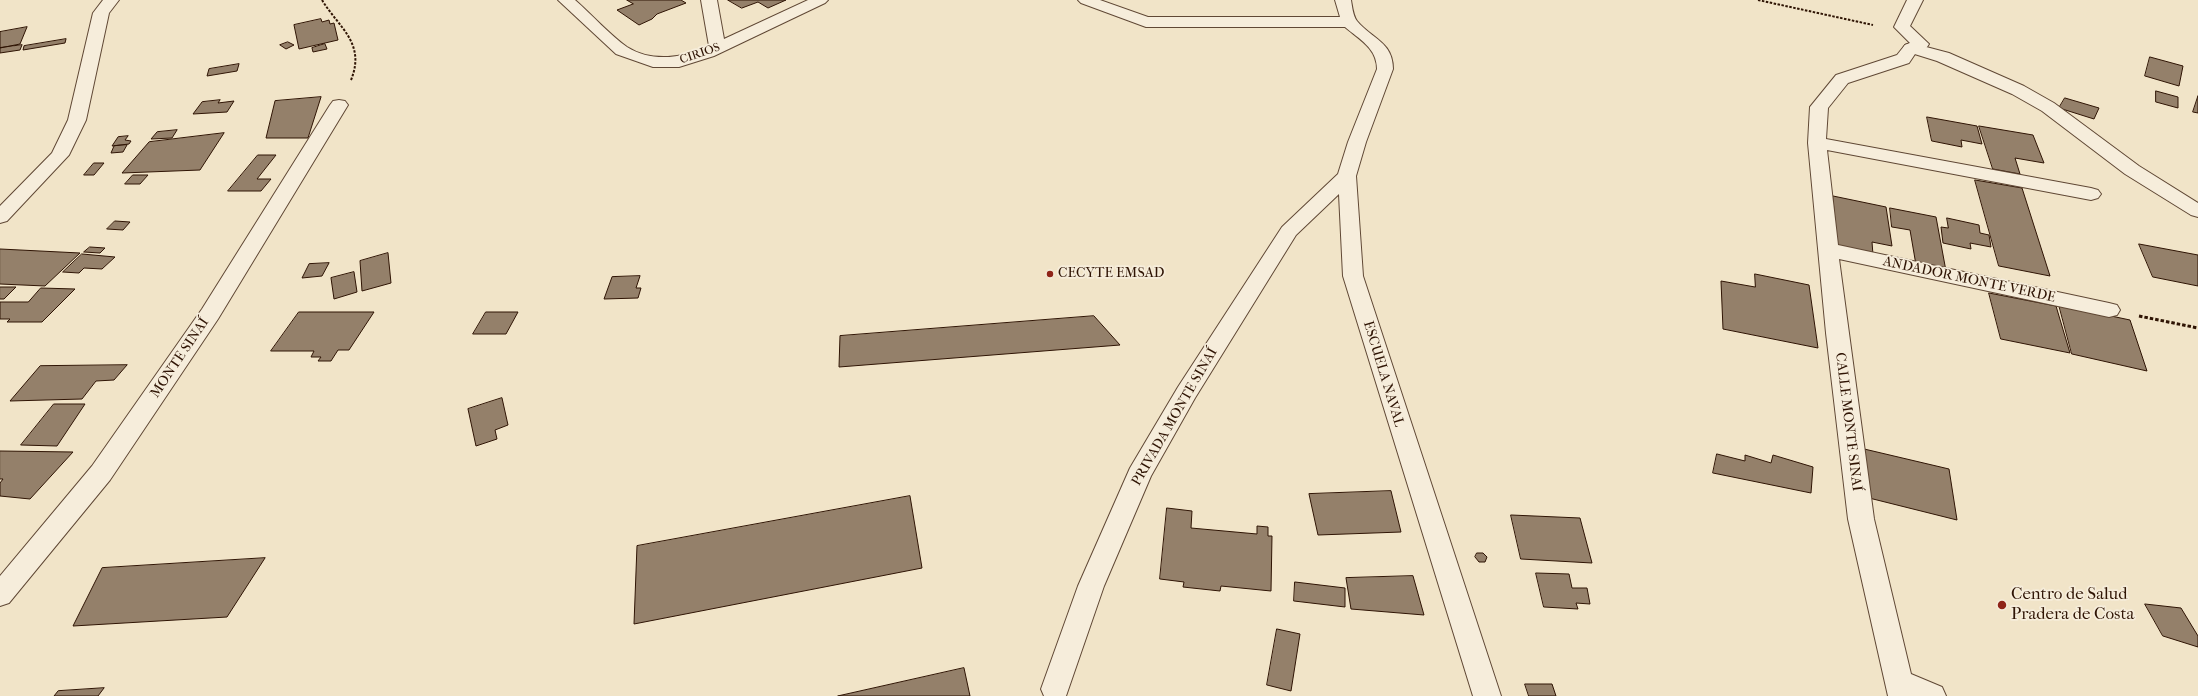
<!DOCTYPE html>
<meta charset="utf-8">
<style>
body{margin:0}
canvas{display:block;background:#f1e4c8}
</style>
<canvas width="2198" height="696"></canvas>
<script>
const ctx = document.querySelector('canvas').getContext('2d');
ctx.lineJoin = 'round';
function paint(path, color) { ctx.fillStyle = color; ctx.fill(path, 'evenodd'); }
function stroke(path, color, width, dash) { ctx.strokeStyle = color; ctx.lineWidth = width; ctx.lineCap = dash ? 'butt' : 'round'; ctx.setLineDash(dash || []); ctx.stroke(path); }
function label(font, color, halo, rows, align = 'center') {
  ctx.font = font + ' "IM FELL French Canon",serif'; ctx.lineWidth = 3.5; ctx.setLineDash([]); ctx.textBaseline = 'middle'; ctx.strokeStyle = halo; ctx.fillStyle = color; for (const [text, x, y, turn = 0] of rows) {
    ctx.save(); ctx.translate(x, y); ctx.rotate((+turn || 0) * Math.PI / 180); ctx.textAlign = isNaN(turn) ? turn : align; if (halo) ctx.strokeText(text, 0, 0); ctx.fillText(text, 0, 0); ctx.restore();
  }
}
const building = new Path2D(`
 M627 0H681L686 3 657 14 652 19 639 25 617 10 633 4Z
 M728 0H786L768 8 758 2 742 8Z
 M321 19 322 22 329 20 330 24 334 23 338 40 299 49 294 25Z
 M27 27 20 44 0 48V32Z
 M66 39 65 43 23 50 24 46Z
 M288 42 294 45 286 49 280 45Z
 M325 44 327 49 313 52 312 48Z
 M22 45 20 50 0 53V48Z
 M2150 57 2183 66 2179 86 2145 76Z
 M239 64 237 71 207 76 209 69Z
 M2156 91 2178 97V108L2156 102Z
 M2198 96V113L2193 112Z
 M321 97 308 138H266L275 101Z
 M2065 98 2099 108 2094 119 2059 108Z
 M220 100 218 103 234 101 227 112 193 114 202 102Z
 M1927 117 1977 126 1982 144 1961 140 1962 147 1932 141Z
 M1979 126 2033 135 2044 163 2015 158 2020 174 1993 169Z
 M177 130 172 138 151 139 157 132Z
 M224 133 200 170 122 173 149 142Z
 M128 136 125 140 131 141 129 144 112 146 118 137Z
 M127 145 123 152 111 153 114 146Z
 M258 155H276L257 179H271L261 191H228Z
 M94 163H104L94 175H84Z
 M133 175H148L140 184H125Z
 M1975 180 2022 188 2050 276 1999 266Z
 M1833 196 1886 207 1892 246 1872 242 1873 255 1838 248Z
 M1890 208 1936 217 1946 271 1916 265 1910 230 1892 227Z
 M1947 218 1979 225 1980 233 1989 235 1991 247 1970 243 1971 249 1943 243 1941 227 1948 228Z
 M115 221 130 222 123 230 107 229Z
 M2139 244 2198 255V286L2153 277Z
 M90 247 105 248 100 253 84 252Z
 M0 249 80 253 45 286 0 284Z
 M388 253 391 283 362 291 360 261Z
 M82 254 115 257 102 269 84 268 79 273 63 272Z
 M329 263 322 276 302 278 309 264Z
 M354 272 357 292 334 299 331 278Z
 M1755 274 1809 285 1818 348 1723 329 1721 281 1755 287Z
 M640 276 636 288H641L638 298 604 299 612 277Z
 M0 287H16L4 299H0Z
 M41 288 75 289 42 322H7L10 319H0V302H28Z
 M1989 293 2056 306 2070 353 2001 339Z
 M2059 305 2130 320 2147 371 2072 354Z
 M299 312H374L349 350H338L331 361H318L321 357H311L314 351H271Z
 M486 312H518L506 334H473Z
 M1094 316 1120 345 839 367 840 336Z
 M127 365 114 380 96 381 82 399 10 401 40 366Z
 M502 398 508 425 495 430 497 439 476 446 468 409Z
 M54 404H85L57 446 21 445Z
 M1860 448 1949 469 1957 520 1865 497Z
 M0 451 73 452 30 499 0 496V483L3 479H0Z
 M1717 454 1745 461V455L1771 463 1773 455 1813 467 1811 493 1713 473Z
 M1391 491 1401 532 1318 535 1309 494Z
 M910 496 922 568 634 624 637 546Z
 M1167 508 1192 511 1191 528 1257 534V526L1268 527V536H1272L1271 591 1221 586 1220 591 1183 587 1184 582 1160 579Z
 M1511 515 1580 518 1592 563 1521 559Z
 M1477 553H1483L1487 557 1485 562H1479L1475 557Z
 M265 558 227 617 73 626 102 568Z
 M1536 573 1569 574 1572 588H1587L1590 604 1576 603 1578 609 1544 607Z
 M1413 576 1424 615 1351 609 1346 578Z
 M1295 582 1345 588V607L1294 601Z
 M2145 604 2181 608 2198 636V647L2163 636Z
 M1277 629 1300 634 1291 691 1267 685Z
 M964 668 970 696H838Z
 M1525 684H1552L1556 696H1529Z
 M104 688 98 696H54L58 691Z`);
const pathFar1 = new Path2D(`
 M322 0C339 28 366 43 351 80
 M1758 0 1873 25`);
const path = new Path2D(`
 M2139 316 2198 328`);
const pedestrian = new Path2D(`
 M1911 43 1949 53 2024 86 2054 103 2139 166 2198 203V217L2191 215 2125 174 2042 111 2012 94 1937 61 1905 51 1903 48 1905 45Z`);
const minor = new Path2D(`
 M103 0H119L109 13 86 120 69 155 7 221 0 223V206L52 153 68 120 93 13Z
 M558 0H575C591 14 611 36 627 47 652 63 684 58 709 46L701 0H717L724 39 808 0H828L825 3 714 56 679 67H653L616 54Z
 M1078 0H1100L1148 17H1340L1335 0H1351C1352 6 1353 16 1357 21 1372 39 1393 42 1393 69L1366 142 1356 176 1363 276 1501 696H1473L1343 276 1339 194 1296 235 1195 398 1151 476 1104 586 1066 696H1044L1041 689 1078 586 1130 468 1178 387 1282 227 1338 174 1348 142 1377 69C1377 48 1359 39 1345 27H1146L1081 3Z
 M1907 0H1923L1910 26 1929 44 1927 47 1917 51 1909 63 1848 83 1828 108 1826 139 2091 188 2098 190 2101 194 2098 198 2091 200 1827 150 1838 245 2109 303 2117 305 2120 310 2117 315 2109 317 1839 259 1874 519 1911 674 1942 687 1946 696H1888L1848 519 1826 333 1808 143 1810 107 1836 75 1897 55 1905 45 1910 43 1894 27Z
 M339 100 345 101 348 105 218 319 110 480 9 603 0 606V576L92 466 202 309 330 105 333 101Z`);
const markers = [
 [1050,274,4,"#8f2418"],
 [2002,605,5,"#8f2418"]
];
const farStreetnames = [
 ["CIRIOS",700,54,-19]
];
const poiNames = [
 ["CECYTE EMSAD",1058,274]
];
const streetNames = [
 ["ANDADOR MONTE VERDE",1969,280,12],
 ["MONTE SINAÍ",180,358,-56],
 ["ESCUELA NAVAL",1383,374,73],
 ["PRIVADA MONTE SINAÍ",1175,417,-60],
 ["CALLE MONTE SINAÍ",1848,422,83]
];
const nearPoinames = [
 ["Centro de Salud",2011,595],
 ["Pradera de Costa",2011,615]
];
paint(building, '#94806a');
stroke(building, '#2f1404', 1);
stroke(pedestrian, '#604835', 2);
stroke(minor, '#604835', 2);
stroke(pathFar1, '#2f1404', 2, [2.5, 1.5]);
stroke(path, '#2f1404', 3, [3.5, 2]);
paint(pedestrian, '#f6eddb');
paint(minor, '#f6eddb');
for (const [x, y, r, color] of markers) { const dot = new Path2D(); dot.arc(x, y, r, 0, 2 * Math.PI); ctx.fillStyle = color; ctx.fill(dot); stroke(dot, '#f6eddb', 1.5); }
label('12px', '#2f1404', '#f6eddb', farStreetnames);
label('14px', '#2f1404', '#f6eddb', poiNames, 'left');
label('14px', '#2f1404', '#f6eddb', streetNames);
label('17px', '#2f1404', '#f6eddb', nearPoinames, 'left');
</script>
